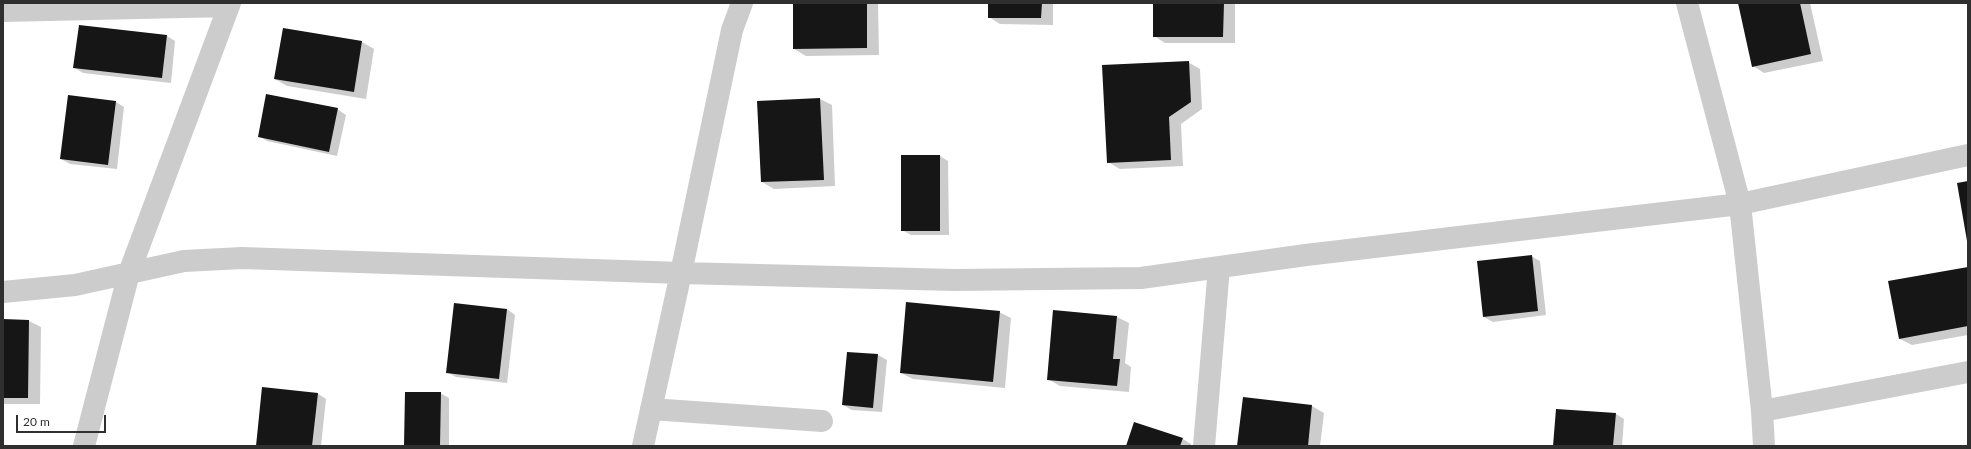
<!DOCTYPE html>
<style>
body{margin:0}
#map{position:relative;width:1971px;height:449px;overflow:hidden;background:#fff;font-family:Lato,sans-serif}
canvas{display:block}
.frame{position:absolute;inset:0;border:4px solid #2f2f2f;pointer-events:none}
.scale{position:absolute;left:16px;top:415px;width:90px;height:18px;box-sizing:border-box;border:2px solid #2f2f2f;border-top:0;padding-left:5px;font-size:12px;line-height:14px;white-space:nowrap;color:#2f2f2f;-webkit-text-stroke:3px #fff;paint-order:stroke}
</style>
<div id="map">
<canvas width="1971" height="449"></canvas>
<div class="frame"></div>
<div class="scale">20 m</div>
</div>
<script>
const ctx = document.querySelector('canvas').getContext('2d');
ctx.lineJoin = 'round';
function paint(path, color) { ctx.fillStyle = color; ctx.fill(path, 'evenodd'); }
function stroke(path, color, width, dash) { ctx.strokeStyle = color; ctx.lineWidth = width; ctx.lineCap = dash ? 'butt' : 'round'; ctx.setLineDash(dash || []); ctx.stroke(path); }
const shadow = new Path2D(`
 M794 3H878L879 55 806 56 794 49Z
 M989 3H1053V25L1000 24 989 17Z
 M1154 3H1235V43H1165L1154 36Z
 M1739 3H1810L1823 61 1764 73 1753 66Z
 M283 29 362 42 374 49 366 99 287 86 275 79Z
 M167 36 175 41 171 83 83 73 75 68Z
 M1188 62 1200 69 1202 109 1181 124 1183 166 1120 169 1108 162Z
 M820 99 832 105 835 186 774 189 762 182Z
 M116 102 124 107 117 169 70 164 61 159Z
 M337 109 346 115 337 156 267 141 259 136Z
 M940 156 948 161 949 235H911L902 230Z
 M1531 256 1540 261 1546 315 1493 322 1484 317Z
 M1968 268V335L1912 345 1900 339Z
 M507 309 515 315 507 383 456 377 447 372Z
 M999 312 1011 318 1005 388 913 379 901 373Z
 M1117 317 1129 323 1125 363 1131 367 1129 392 1060 386 1048 379Z
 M3 320 29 321 41 327 40 404H3Z
 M878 355 887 360 882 412 852 410 843 405Z
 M317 393 326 399 321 446H257Z
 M440 393 449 398V446H405Z
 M1244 398 1312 406 1324 413 1320 446H1238Z
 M1616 414 1624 419 1622 446H1554Z
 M1183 439 1191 444V446H1127Z`);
const building = new Path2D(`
 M793 3H867V48L793 49Z
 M988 3H1042L1041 18H988Z
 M1153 3H1224L1223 37H1153Z
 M1738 3H1800L1811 54 1752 67Z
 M79 25 167 35 162 78 73 68Z
 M283 28 362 41 354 92 274 79Z
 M1189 61 1191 102 1169 117 1171 160 1107 163 1102 65Z
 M266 94 338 108 329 152 258 137Z
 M68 95 116 101 108 165 60 159Z
 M820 98 824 180 761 182 757 101Z
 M901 155H940V231H901Z
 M1968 181V241H1967L1957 183Z
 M1532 255 1538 311 1483 317 1477 261Z
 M1968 267V326L1899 339 1888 281Z
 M906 302 1000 311 993 382 900 373Z
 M454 303 507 309 499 379 446 373Z
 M1053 310 1117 316 1113 359H1120L1117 386 1047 380Z
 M3 319 29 320 28 398H3Z
 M847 352 878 354 873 408 842 405Z
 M262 387 318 393 312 446H256Z
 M405 392H441L440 446H404Z
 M1243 397 1312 405 1308 446H1237Z
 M1556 409 1616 413 1613 446H1553Z
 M1134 422 1183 438 1180 446H1126Z`);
const minor = new Path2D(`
 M1687 3 1740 204 1762 411 1764 446
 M3 11 229 6
 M3 292 75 285 184 261 242 258 681 273 954 280 1141 278 1306 255 1740 204 1968 155
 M651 409 822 421
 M1762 411 1968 372
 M84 446 129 273 230 3
 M643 446 681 273 732 30 742 3
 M1204 446 1219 267`);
paint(shadow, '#0003');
paint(building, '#161616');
stroke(minor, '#ccc', 22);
</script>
